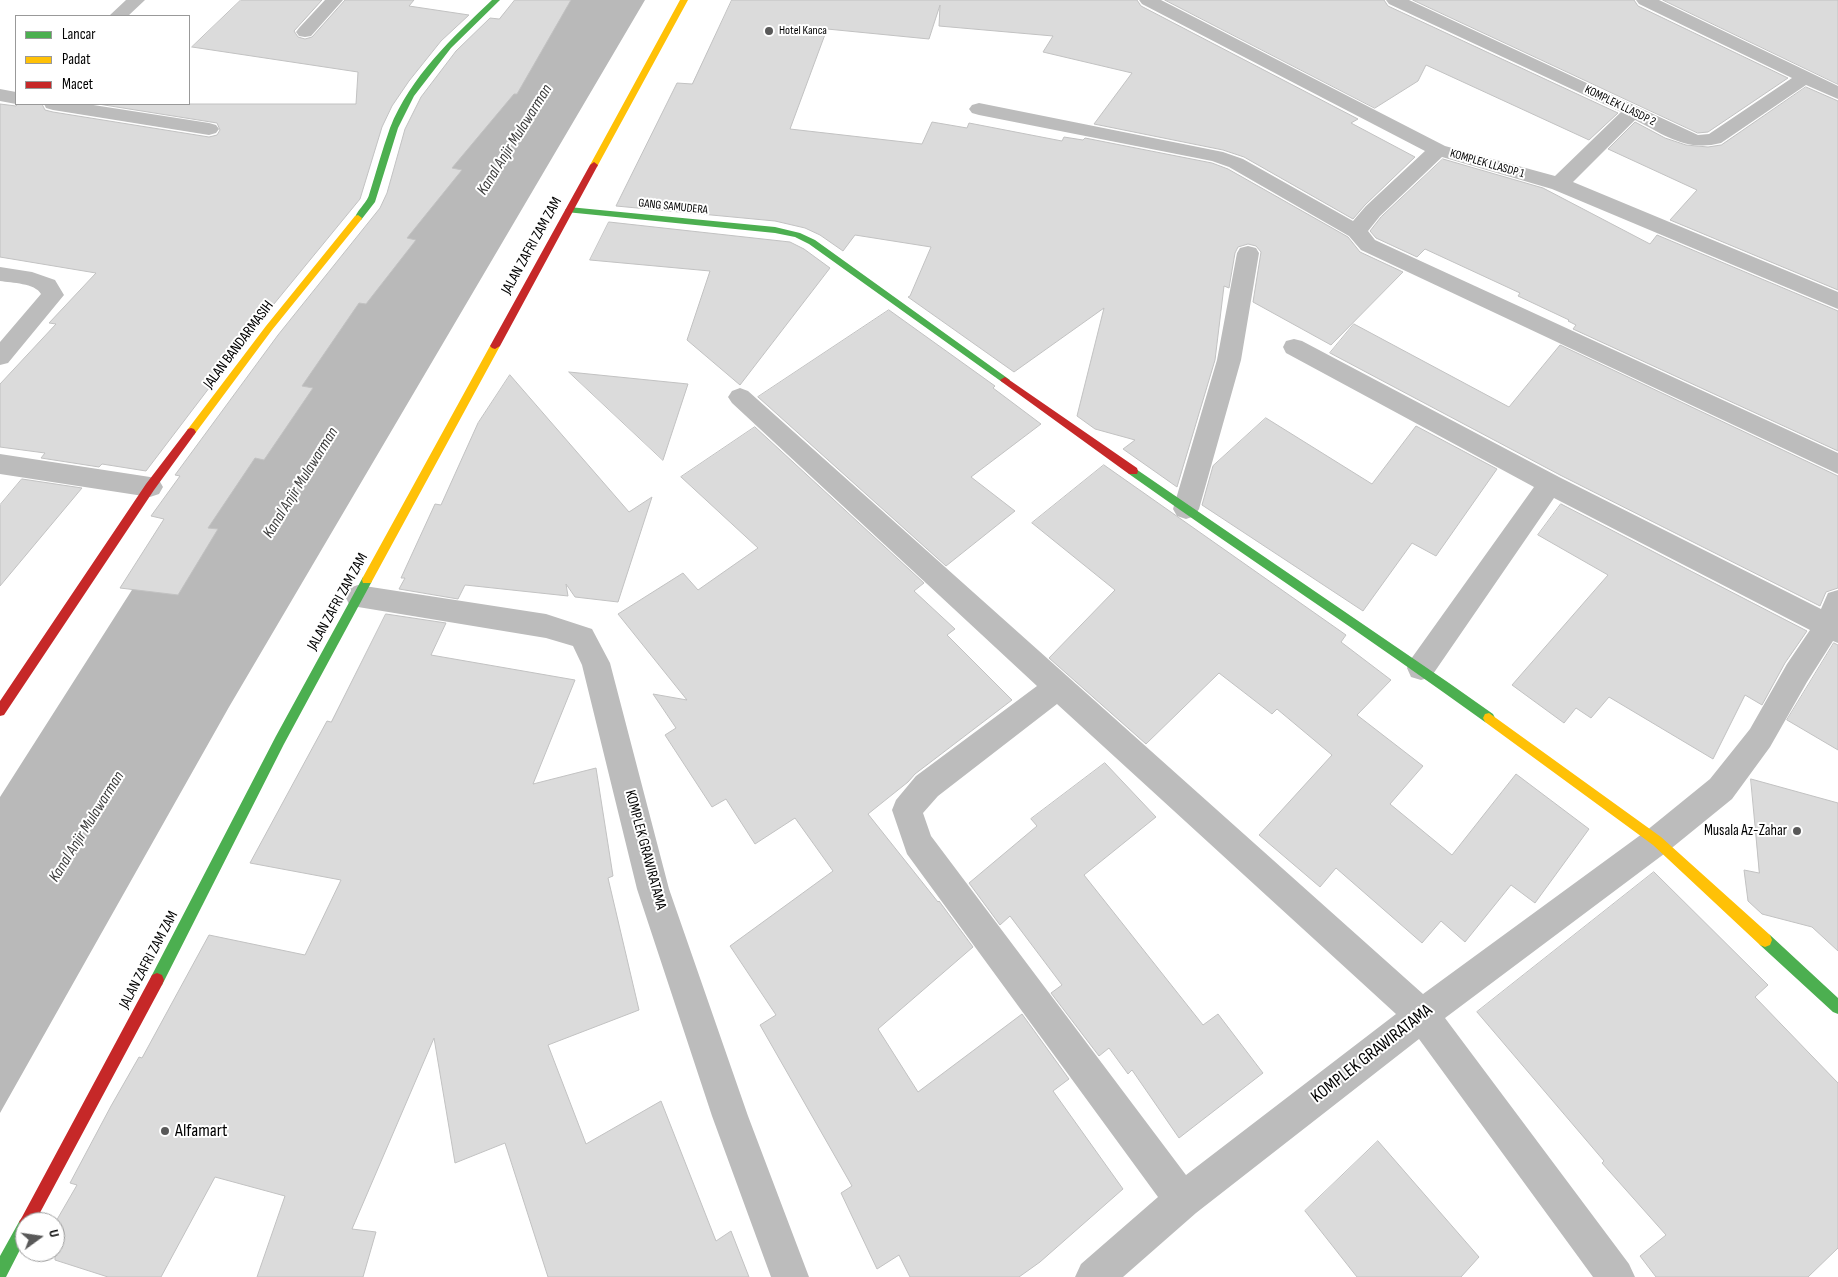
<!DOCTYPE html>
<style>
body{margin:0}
#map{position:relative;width:1838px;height:1277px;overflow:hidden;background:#fff;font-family:"Sofia Sans Condensed",sans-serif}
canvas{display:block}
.legend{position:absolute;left:15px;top:15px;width:175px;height:90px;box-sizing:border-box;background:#fff;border:1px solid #999;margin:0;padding:6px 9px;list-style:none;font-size:15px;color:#000}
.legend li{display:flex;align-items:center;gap:10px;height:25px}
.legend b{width:25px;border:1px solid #999}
.north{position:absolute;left:15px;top:1212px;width:50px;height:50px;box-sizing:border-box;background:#fff;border:1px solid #999;border-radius:50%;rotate:76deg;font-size:14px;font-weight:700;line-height:20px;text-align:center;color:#000}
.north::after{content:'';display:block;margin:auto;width:18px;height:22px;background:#595959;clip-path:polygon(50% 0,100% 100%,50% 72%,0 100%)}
</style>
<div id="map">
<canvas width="1838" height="1277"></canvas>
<ul class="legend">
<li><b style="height:6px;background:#4caf50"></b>Lancar</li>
<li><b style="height:6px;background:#ffc107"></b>Padat</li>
<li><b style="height:6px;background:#c62828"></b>Macet</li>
</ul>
<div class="north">U</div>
</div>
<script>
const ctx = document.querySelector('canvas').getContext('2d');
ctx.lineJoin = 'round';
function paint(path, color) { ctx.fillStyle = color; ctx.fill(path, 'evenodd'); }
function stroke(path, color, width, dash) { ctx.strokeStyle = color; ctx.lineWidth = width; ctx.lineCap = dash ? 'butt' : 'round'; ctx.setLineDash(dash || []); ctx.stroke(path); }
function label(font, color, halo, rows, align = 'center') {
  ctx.font = font + ' "Sofia Sans Condensed",sans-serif'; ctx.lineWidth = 4; ctx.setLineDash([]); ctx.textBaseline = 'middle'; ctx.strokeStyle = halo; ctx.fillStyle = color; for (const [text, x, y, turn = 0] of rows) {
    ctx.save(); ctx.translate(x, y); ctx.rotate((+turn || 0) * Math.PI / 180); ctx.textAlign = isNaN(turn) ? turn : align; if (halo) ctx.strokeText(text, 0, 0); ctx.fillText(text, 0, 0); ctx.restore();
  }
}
const water = new Path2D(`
 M536 0H645L229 707 0 1113V797L137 582Z`);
const building = new Path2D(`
 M241 0H322L294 31 298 37 305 39 312 37 345 0H414L409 6 469 15 441 41 409 81 392 106 382 127 360 199 260 321 146 471 102 464 99 467 41 458 45 453 0 447V384L56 324 49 323 96 273 0 257V104L16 106 18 104H42L45 110 53 112 209 137 217 135 220 130 217 123 98 104H356L358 72 192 47Z
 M515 0H571L517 94H514L452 168 462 170 407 238 416 240 366 304 359 303 302 386 313 388 264 460 255 458 208 528 218 529 178 595 120 588 164 519 151 516 180 476 175 475 278 335 380 208 387 193 405 129 421 97 456 51 490 18 499 19Z
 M732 0H1137L1141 6 1358 119 1351 123 1415 157 1365 205 1353 219 1244 157 1223 150 1094 124 1132 73 1043 52 1053 36 939 26 940 5 929 39 827 29 790 129 922 144 932 122 967 128 969 123 1062 141 1064 137 1083 140 1085 138 1212 163 1228 169 1348 237 1360 252 1403 272 1331 345 1253 302 1261 252 1256 246 1248 244 1238 247 1235 253 1229 288 1224 286 1215 360 1177 487 1123 449 1135 440 1095 429 1077 416 1104 308 1014 372 908 297 910 296 931 247 855 235 843 251 820 235 805 228 775 221 616 206 677 83 692 84Z
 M1165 0H1384L1388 6 1618 113 1589 140 1426 65 1418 81 1375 108Z
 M1413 0H1634L1638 6 1788 78 1708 132 1698 133Z
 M1663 0H1838V84Z
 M1806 87 1838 101V290L1670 220 1697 190 1608 149 1635 122 1665 138 1686 145 1708 147 1721 145Z
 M1443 159 1543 188 1650 244 1657 235 1838 311V451L1573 329 1576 325 1568 321 1569 320 1518 296 1520 293 1425 249 1417 257 1376 238 1370 231 1381 217Z
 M609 222 790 242 804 249 830 268 740 385 687 340 710 271 590 260Z
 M889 310 995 386 993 388 1041 424 971 477 1015 511 946 566 758 397Z
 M1354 324 1509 407 1560 345 1838 476V588L1826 592 1820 606 1560 475 1330 353Z
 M569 372 688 384 663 460Z
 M510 375 629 512 652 497 618 602 575 597 566 584 568 596 465 585 458 599 399 589 405 578H401L435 504 441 505 478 423Z
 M1266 418 1372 484 1416 426 1497 469 1436 556 1412 543 1363 611 1202 505 1213 466Z
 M755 427 924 583 914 591 955 629 947 635 1012 700 915 774 908 782 868 814 938 902 939 901 973 947 878 1029 918 1092 1022 1014 1069 1079 1053 1091 1123 1189 1040 1262 1019 1277H910L899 1255 877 1269 841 1193 852 1186 760 1025 776 1015 730 946 833 871 795 818 755 844 726 799 712 807 665 735 676 728 653 694 687 700 618 614 683 573 698 590 758 548 681 477Z
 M1104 465 1346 635 1341 642 1391 680 1357 715 1423 766 1390 804 1452 855 1516 774 1589 829 1535 903 1511 885 1465 942 1441 921 1422 943 1336 868 1320 887 1259 835 1332 755 1277 709 1272 714 1219 673 1146 744 1049 658 1115 590 1032 523Z
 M22 479 82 488 0 586V505Z
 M1561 504 1807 631 1785 663 1762 705 1745 695 1713 759 1609 697 1591 718 1576 708 1564 723 1512 685 1608 575 1538 535Z
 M386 614 446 623 431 655 575 680 533 784 596 768 613 876 608 878 639 1010 548 1045 586 1144 661 1101 716 1241 731 1231 749 1277H548L505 1143 455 1163 434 1038 352 1229 376 1232 363 1277H257L285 1196 215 1177 161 1277H108L55 1260V1223L77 1185 70 1183 111 1106 139 1057 142 1058 209 935 305 955 341 880 250 863 327 721 331 722Z
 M1834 643 1838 645V750L1787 720Z
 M1105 763 1156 817 1084 875 1203 1025 1218 1014 1263 1073 1179 1138 1132 1070 1128 1074 1109 1048 1099 1056 1051 993 1062 985 1010 916 1000 925 969 883 1037 826 1031 819Z
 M1751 779 1838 803V951L1812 927 1762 914 1748 901 1744 870 1759 873Z
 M1654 872 1768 985 1755 997 1838 1083V1248L1808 1277H1656L1640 1256 1666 1235 1602 1163 1604 1161 1477 1012Z
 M1378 1141 1479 1257 1461 1277H1357L1305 1211Z`);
const street = new Path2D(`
 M126 0H145L128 16H109Z
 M325 0H343L311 36 305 37 299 36 296 32 299 28Z
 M1139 0H1161L1445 146 1555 176 1621 112 1389 4 1386 0H1409L1698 135 1709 134 1792 78 1639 4 1636 0H1659L1838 86V99L1806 85 1721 143C1686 152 1665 135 1635 120L1573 182 1838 292V309L1552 189 1442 157 1380 216 1368 231 1375 240 1838 453V474L1361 250 1349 236 1229 167 1212 161 979 115 972 113 969 109 972 105 979 103 1223 152 1243 159 1353 221 1366 206 1425 151 1142 4Z
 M0 89 16 92V104L0 101Z
 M44 104H87L209 123 216 125 219 129 216 133 209 135 53 110 46 108Z
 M1248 246 1256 248 1259 253 1241 360 1199 509 1195 516 1186 519 1177 516 1173 509 1217 360 1237 253 1240 248Z
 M0 267 32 272 55 280 64 295 8 363 0 365V342L41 294C35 283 12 283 0 281Z
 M1294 339 1302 341 1559 477 1821 609 1828 593 1838 590V643L1833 641 1807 682 1770 747 1732 799 1668 851 1445 1018 1629 1264 1635 1277H1593L1419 1039 1196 1213 1123 1277H1075L1081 1264 1158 1197 907 854 892 810 896 800 916 776 1037 686 732 403 728 397 732 391 740 388 748 391 1423 994 1646 831 1710 779 1750 729 1787 664 1810 630 1554 498 1431 677 1421 680 1411 677 1407 668 1411 659 1534 487 1286 353 1283 347 1286 341ZM1057 704 1396 1014 1186 1175 931 836 923 813 938 796Z
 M0 454 150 477 159 480 163 487 159 494 150 497 0 474Z
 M358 585 546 614 592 629 610 663 669 889 748 1116 809 1277H771L712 1116 637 889 582 665 573 646 546 638 358 607 349 604 345 596 349 588Z`);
const fast = new Path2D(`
 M492 0H500L451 48 414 96 398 128 375 202 361 220H355C354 213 367 203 369 195 376 173 382 150 390 128 410 77 453 37 492 0Z
 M569 207 775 227 800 233 815 240 1010 380 1005 383 1002 382 809 244 795 237 775 233 566 212 565 210Z
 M1133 467 1449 683 1493 714 1495 718 1493 722 1489 723 1485 722C1368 637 1247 558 1129 474L1128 471Z
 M367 576 371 577 372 580 371 583 284 744 162 985 157 987 152 985 150 980 152 975 276 736 363 577Z
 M1765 933 1770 935 1838 998V1014L1833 1012 1760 945 1758 940 1760 935Z
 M25 1217 31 1222H25V1240L6 1277H0V1256L20 1220Z`);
const slow = new Path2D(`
 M680 0H688L598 165 597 167H591L590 165Z
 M358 215 362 218 361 220 272 330 194 435H188L186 432 188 429 266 326 355 216Z
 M495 343 500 346 371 583H363L362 580 363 577 490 346Z
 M1489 713 1661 837 1770 935 1772 940 1770 945 1765 947 1760 945 1653 845 1485 722 1483 718 1485 714Z`);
const jam = new Path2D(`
 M594 162 598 165 500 346 495 349 492 348 490 346 590 165Z
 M1005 377 1137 468 1138 471 1137 474H1129L1002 382 1000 380Z
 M191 428 194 429 196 432 194 435 154 490 4 715 0 716V701L146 484 188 429Z
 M157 973 162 975 164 980 162 985 35 1222H25V1229L22 1227 19 1222 22 1217 152 975Z`);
const markers = [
 [769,31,5,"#595959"],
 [1797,831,5,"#595959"],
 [165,1131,5,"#595959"]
];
const farPoinames = [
 ["Hotel Kanca",779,31]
];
const farStreetnames = [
 ["KOMPLEK LLASDP 2",1620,106,26],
 ["KOMPLEK LLASDP 1",1487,164,16],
 ["GANG SAMUDERA",673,207,6]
];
const streetNames = [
 ["JALAN ZAFRI ZAM ZAM",532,246,-61],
 ["JALAN BANDARMASIH",239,345,-53],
 ["JALAN ZAFRI ZAM ZAM",338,602,-61],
 ["KOMPLEK GRAWIRATAMA",645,850,75],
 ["JALAN ZAFRI ZAM ZAM",149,960,-62]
];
const poiNames = [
 ["Musala Az-Zahar",1787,831]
];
const waterNames = [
 ["Kanal Anjir Mulawarman",515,140,-58],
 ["Kanal Anjir Mulawarman",301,483,-58],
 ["Kanal Anjir Mulawarman",87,827,-58]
];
const nearStreetnames = [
 ["KOMPLEK GRAWIRATAMA",1372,1054,-38]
];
const nearPoinames = [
 ["Alfamart",175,1131]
];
paint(water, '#b9b9b9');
paint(building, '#dbdbdb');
stroke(building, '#c2c2c2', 1);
paint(street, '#bcbcbc');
paint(fast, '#4caf50');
paint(slow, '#ffc107');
paint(jam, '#c62828');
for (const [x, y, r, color] of markers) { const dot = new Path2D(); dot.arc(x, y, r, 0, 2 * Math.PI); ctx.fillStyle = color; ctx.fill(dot); stroke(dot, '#fff', 2); }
label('12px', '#000', '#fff', farPoinames, 'left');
label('12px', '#000', '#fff', farStreetnames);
label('15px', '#000', '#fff', streetNames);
label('15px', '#000', '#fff', poiNames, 'right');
label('italic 16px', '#3c3c3c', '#fff', waterNames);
label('18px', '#000', '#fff', nearStreetnames);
label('18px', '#000', '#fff', nearPoinames, 'left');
</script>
